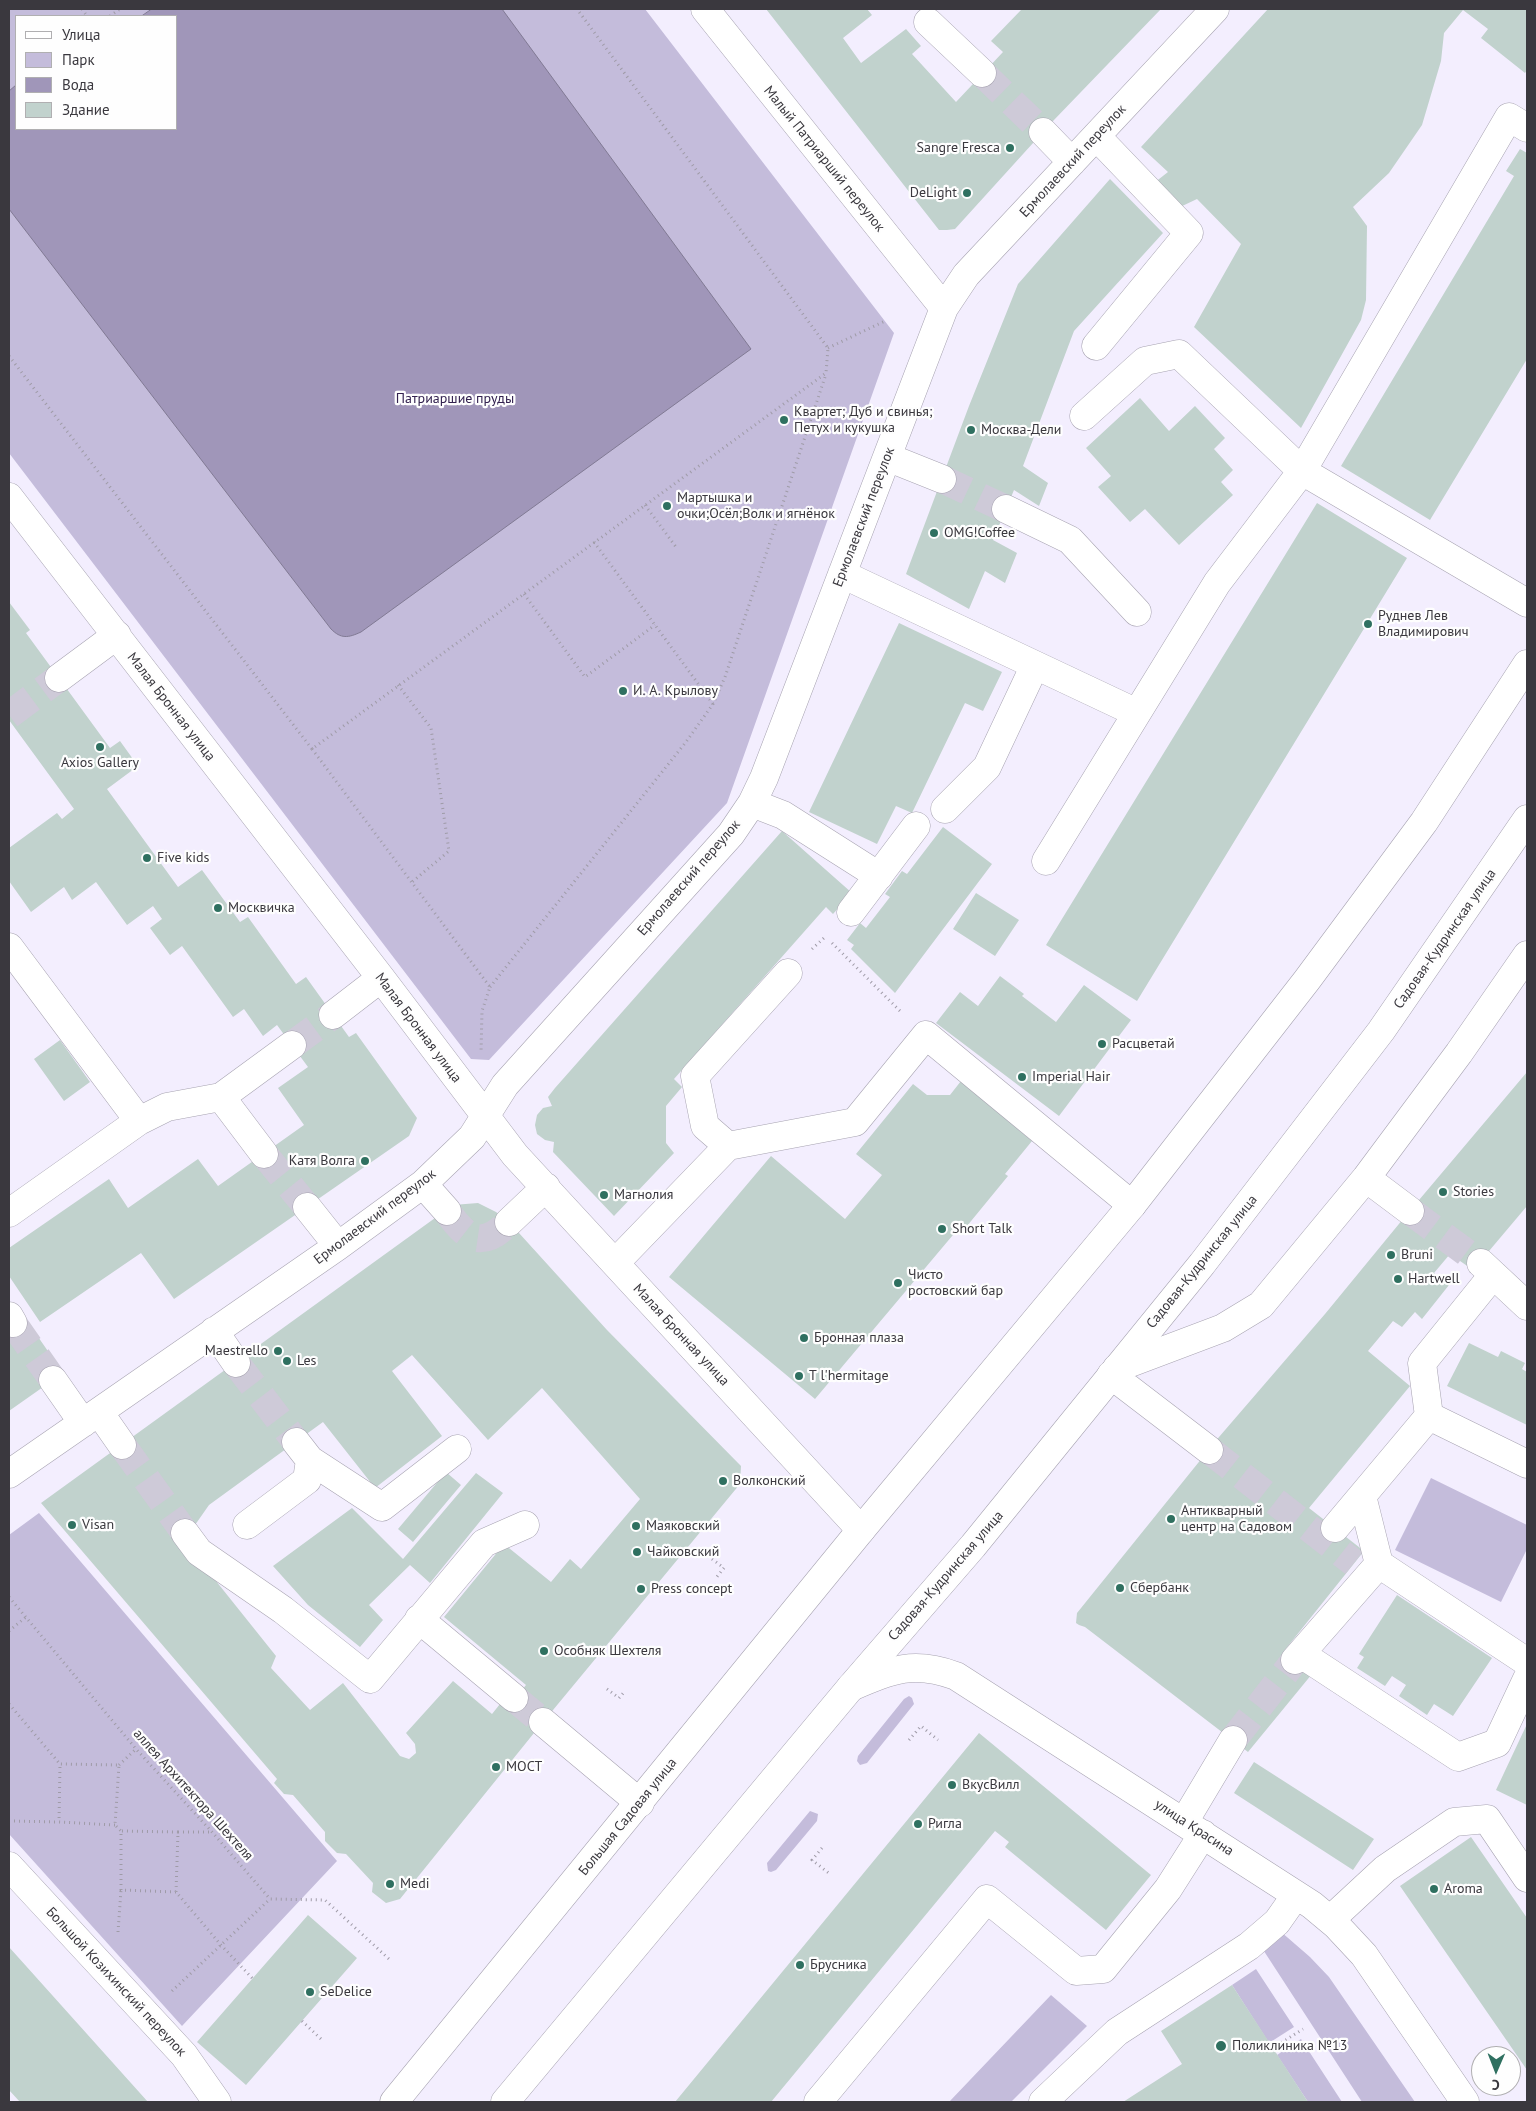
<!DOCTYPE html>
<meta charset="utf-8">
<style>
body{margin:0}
#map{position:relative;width:1536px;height:2111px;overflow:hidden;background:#f3eefe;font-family:"PT Sans",sans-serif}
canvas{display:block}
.frame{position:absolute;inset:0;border:10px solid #3a383e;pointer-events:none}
.legend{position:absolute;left:15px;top:15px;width:162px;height:115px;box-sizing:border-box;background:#fefefe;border:1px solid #b0afb1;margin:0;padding:6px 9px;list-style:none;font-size:15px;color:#3a383e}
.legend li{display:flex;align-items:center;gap:10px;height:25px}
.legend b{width:25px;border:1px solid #b0afb1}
.north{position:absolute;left:1471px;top:2046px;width:50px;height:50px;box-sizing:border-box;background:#fefefe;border:1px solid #b0afb1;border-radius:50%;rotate:181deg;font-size:14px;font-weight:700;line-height:20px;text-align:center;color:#3a383e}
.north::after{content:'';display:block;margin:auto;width:18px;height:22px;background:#2f7060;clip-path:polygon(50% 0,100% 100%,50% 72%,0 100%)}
</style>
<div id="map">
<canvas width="1536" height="2111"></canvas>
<div class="frame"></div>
<ul class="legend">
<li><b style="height:6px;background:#fff"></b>Улица</li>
<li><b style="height:14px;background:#c4bcdb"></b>Парк</li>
<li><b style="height:14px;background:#a096b9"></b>Вода</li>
<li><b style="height:14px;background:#c1d2cd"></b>Здание</li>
</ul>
<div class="north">С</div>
</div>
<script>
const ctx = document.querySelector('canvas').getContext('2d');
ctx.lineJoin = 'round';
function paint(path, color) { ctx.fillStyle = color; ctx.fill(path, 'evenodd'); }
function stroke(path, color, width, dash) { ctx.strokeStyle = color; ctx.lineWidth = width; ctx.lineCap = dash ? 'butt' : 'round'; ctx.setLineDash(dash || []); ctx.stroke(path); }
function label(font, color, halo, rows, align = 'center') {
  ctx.font = font + ' "PT Sans",sans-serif'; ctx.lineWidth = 4.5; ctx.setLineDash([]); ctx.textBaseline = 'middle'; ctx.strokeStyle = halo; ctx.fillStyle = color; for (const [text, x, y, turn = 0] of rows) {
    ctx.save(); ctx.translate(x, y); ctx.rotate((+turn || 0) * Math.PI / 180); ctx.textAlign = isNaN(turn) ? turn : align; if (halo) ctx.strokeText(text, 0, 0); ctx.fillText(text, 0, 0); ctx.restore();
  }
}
const green = new Path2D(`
 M9 9H645L894 333 727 803 489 1060 471 1059 9 453ZM16 16H176V129H16Z
 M1431 1478 1527 1525V1549L1501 1602 1395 1550Z
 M39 1513 337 1861 182 2026 9 1834V1535Z
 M909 1696 912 1698 914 1704 867 1763 860 1765 857 1761 858 1756 904 1699Z
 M810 1811 818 1814 817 1821 776 1870 771 1872 768 1871 767 1863Z
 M1280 1931 1310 1957 1329 1977 1415 2102H1362L1260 1945Z
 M1256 1969 1294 2027 1269 2043 1232 1985Z
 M1051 1995 1087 2026 1011 2102H949Z
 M1301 2039 1342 2102H1308L1277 2055Z`);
const water = new Path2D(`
 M152 9H502L751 349 361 632C348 638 341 639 331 629L9 209V91L16 85V129H176V16H142Z`);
const building = new Path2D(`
 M766 9H867L872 15 843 38 861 63 906 29 921 46 912 54 956 102 1003 52 991 41 1022 9H1161L1053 121 955 229 947 230H939Z
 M1268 9H1527V70L1525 73 1481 38 1488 29 1463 10 1444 33 1441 61 1422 125 1389 173 1353 207 1367 226 1366 300 1361 320 1301 428 1194 327 1241 244 1197 199 1178 208 1154 183 1168 172 1141 147Z
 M1520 149 1527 153V359L1430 520 1341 466 1514 176 1506 171Z
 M1110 179 1163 233 1074 331 1023 466 1048 483 1039 506 1014 490 993 540 1017 553 1005 583 985 571 969 609 906 574 969 406 1018 284Z
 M1140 398 1169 431 1195 406 1225 438 1214 449 1233 470 1221 482 1233 495 1179 545 1145 509 1130 522 1098 487 1111 476 1086 448Z
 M1317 503 1407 558 1137 1001 1046 945Z
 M9 602 30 630 26 633 110 748 120 741 138 766 107 789 178 887 202 870 240 922 248 917 296 984 306 977 349 1037 356 1033 417 1118 409 1136 174 1299 141 1253 40 1322 9 1276V1248L109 1179 128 1208 198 1159 218 1186 304 1125 278 1088 308 1067 277 1025 263 1036 244 1009 233 1017 182 946 170 955 150 928 162 919 153 906 127 925 96 882 72 900 64 887 31 912 9 881V848L57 813 62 819 74 809 9 720Z
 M899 623 1002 672 983 711 965 703 912 813 896 806 877 844 809 812Z
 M943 827 992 864 895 993 851 949 854 945 847 940 860 923 866 928 890 897 885 894 902 871 907 874Z
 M782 831 852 893 833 914 826 907 674 1079 682 1087 666 1106V1143L674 1153 614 1216 553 1152 554 1142 545 1140 537 1134 535 1125 537 1115 543 1108 552 1106 548 1097 555 1088Z
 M976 893 1019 920 995 956 953 929Z
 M1000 976 1024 994 1022 996 1056 1022 1084 985 1131 1020 1059 1116 936 1023 960 992 978 1006Z
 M60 1040 90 1082 64 1101 34 1059Z
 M1527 1072V1206L1473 1270 1450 1254 1434 1273 1449 1285 1422 1319 1415 1312 1402 1327 1393 1321 1368 1351 1410 1386 1309 1508 1364 1551 1284 1651 1312 1674 1248 1752 1085 1627 1079 1625 1076 1623 1077 1613 1219 1437 1325 1314 1403 1219Z
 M961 1081 1032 1141 1005 1174 1008 1176 967 1226 963 1223 815 1399 669 1277 771 1156 845 1219 882 1175 856 1154 913 1084 927 1095H950Z
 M478 1203 496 1212 509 1222 607 1330 741 1466 740 1484 534 1733 400 1899 386 1903 372 1892 373 1883 346 1854 337 1853 325 1841V1832L293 1795 284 1794 274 1783 277 1779 41 1503 453 1205ZM412 1355 488 1440 542 1388 640 1499 581 1569 570 1559 551 1582 504 1544 444 1617 526 1685 506 1709 500 1704 492 1714 453 1681 406 1733 415 1744 416 1753 409 1759 400 1756 343 1683 310 1710 271 1668 276 1656 180 1536 195 1525 209 1505 323 1422 375 1488 442 1436 392 1371Z
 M23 1315 63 1373 9 1411V1325Z
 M1469 1343 1498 1357 1501 1351 1525 1363 1522 1369 1527 1372V1425L1447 1386Z
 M446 1472 461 1485 413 1542 398 1529Z
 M476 1473 503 1493 430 1583 410 1565 369 1605 383 1620 360 1647 308 1605 273 1566 352 1508 403 1559Z
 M1397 1595 1492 1658 1453 1716 1434 1704 1427 1715 1399 1696 1406 1685 1392 1676 1385 1686 1357 1668 1364 1657 1359 1654Z
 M1527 1724V1805L1496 1790Z
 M979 1733 1151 1875 1106 1930 1005 1847 1009 1842 995 1831 771 2102H675Z
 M1254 1762 1374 1839 1353 1870 1234 1793Z
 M1471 1837 1527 1918V2070L1400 1886Z
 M308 1915 357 1958 246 2085 197 2042Z
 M9 1947 148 2102H20L9 2090Z
 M1232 1985 1308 2102H1123L1182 2064 1161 2031Z`);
const minorTunnel = new Path2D(`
 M982 73 1043 132
 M942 479 1006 509
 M9 715 59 678
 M292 1045 333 1015
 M264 1154 307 1207
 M447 1211C466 1239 482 1250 509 1222
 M1410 1211 1479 1262
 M13 1323 53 1380
 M236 1363 296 1442
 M122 1445 185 1533
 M1209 1450 1354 1563
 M514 1698 543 1722
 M1233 1740 1295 1660`);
const path = new Path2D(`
 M82 9 87 16
 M110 16 120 9
 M828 348 885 321
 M9 356 312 749 826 373 828 348 577 9
 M645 505 676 547
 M594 542 713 704
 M524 594 585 677 655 625
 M398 685 431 728 449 851 412 882
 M312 749 490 987 482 1011 481 1052
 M832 943 900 1011
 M812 949 825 937
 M490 987 686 742 713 704 725 677 826 374
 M712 1559 724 1568 716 1578
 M9 1597 136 1749 212 1832 270 1899 325 1900 389 1959
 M9 1631 26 1617
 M607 1689 619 1698 625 1691
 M9 1704 60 1764
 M909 1740 921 1726 938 1740
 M119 1765 136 1749
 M9 1821 59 1822
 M115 1825 59 1822 60 1764 119 1765 115 1825 121 1831
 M178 1832H212
 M822 1848 812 1860 830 1874
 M176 1892 121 1890V1831L178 1832 176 1892 221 1945 253 1979
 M118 1932 121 1890
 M172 1991 270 1899
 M302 2021 321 2039
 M1273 2048 1303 2029`);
const minor = new Path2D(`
 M705 9 944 308
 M928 22 982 73
 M1527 128 1509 117 1302 471 1527 603
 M1043 132 1072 162
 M1096 136 1189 233 1096 346
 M887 457 942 479
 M9 497 381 978 515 1155 861 1530
 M1006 509 1070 540 1137 612
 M842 574 1137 713
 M59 678 117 635
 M752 803 783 815 879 876
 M945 809 987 767 1035 665
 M1046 861 1217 583 1302 471 1179 354 1145 361 1084 416
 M851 912 916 826
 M9 947 139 1121
 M333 1015 381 978
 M221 1097 292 1045
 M728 1146 705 1126 695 1076 788 973
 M1366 1178 1410 1211
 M423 1184 447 1211
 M307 1207 338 1246
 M9 1213 139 1121 167 1107 221 1097 264 1154
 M509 1222 546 1187
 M615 1263 728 1146 855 1122 926 1035 1132 1205
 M1481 1263 1527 1306
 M1493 1275 1422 1363 1429 1416 1527 1464
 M9 1316 13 1323
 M214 1331 236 1363
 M1117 1368 1223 1328 1261 1305 1366 1178 1459 1053 1527 955
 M1111 1375 1209 1450
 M53 1380 83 1423
 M99 1412 122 1445
 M296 1442 310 1460 382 1507 457 1449
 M9 1474 338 1246 423 1184 472 1137 505 1085 731 834 752 803 764 778 944 308 966 275 1215 9
 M1362 1496 1379 1564 1527 1662
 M247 1525 307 1480 310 1460
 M1335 1528 1429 1416
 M185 1533 199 1552 283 1610 370 1679 484 1543 525 1525
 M419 1619 514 1698
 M1301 1654 1458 1757 1497 1743 1527 1679
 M1295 1660 1379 1564
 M851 1687C891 1670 913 1660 956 1676L1312 1905 1336 1925 1364 1955 1465 2102
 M543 1722 640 1803
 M1184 1822 1233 1740
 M9 1866 184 2055 217 2102
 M1330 1920 1385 1869 1454 1822 1487 1819 1527 1878
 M818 2102 987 1899 1076 1971 1103 1969 1168 1889 1203 1834
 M1043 2102 1117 2032 1249 1946 1277 1922 1296 1895`);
const major = new Path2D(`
 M394 2102 861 1530 1132 1205 1307 980 1424 822 1527 664
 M505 2102 851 1687 973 1546 1202 1264 1381 1031 1527 819`);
const markers = [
 [1010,148,5,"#2f7060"],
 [967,193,5,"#2f7060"],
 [784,420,5,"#2f7060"],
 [971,430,5,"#2f7060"],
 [667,506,5,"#2f7060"],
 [934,533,5,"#2f7060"],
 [1368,624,5,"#2f7060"],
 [623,691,5,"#2f7060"],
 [100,747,5,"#2f7060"],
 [147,858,5,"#2f7060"],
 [218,908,5,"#2f7060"],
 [1102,1044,5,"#2f7060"],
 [1022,1077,5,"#2f7060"],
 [365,1161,5,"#2f7060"],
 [1443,1192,5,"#2f7060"],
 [604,1195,5,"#2f7060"],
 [942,1229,5,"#2f7060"],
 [1391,1255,5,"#2f7060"],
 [1398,1279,5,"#2f7060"],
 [898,1283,5,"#2f7060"],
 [804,1338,5,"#2f7060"],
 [278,1351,5,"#2f7060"],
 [287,1361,5,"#2f7060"],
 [799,1376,5,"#2f7060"],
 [723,1481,5,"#2f7060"],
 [1171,1519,5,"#2f7060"],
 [72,1525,5,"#2f7060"],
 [636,1526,5,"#2f7060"],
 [637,1552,5,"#2f7060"],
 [1120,1588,5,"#2f7060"],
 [641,1589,5,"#2f7060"],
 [544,1651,5,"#2f7060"],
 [496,1767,5,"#2f7060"],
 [952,1785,5,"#2f7060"],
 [918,1824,5,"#2f7060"],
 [390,1884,5,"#2f7060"],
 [1434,1889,5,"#2f7060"],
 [800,1965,5,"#2f7060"],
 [310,1992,5,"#2f7060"],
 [1221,2046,6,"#2f7060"]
];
const poiNames = [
 ["Sangre Fresca",1000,148,"right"],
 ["DeLight",957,193,"right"],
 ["Квартет; Дуб и свинья;",794,412],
 ["Петух и кукушка",794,428],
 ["Москва-Дели",981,430],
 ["Мартышка и",677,498],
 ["очки;Осёл;Волк и ягнёнок",677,514],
 ["OMG!Coffee",944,533],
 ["Руднев Лев",1378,616],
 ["Владимирович",1378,632],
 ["И. А. Крылову",633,691],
 ["Axios Gallery",100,763,"center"],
 ["Five kids",157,858],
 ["Москвичка",228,908],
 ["Расцветай",1112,1044],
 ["Imperial Hair",1032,1077],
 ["Катя Волга",355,1161,"right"],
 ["Stories",1453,1192],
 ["Магнолия",614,1195],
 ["Short Talk",952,1229],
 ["Bruni",1401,1255],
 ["Чисто",908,1275],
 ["ростовский бар",908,1291],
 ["Hartwell",1408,1279],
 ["Бронная плаза",814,1338],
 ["Maestrello",268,1351,"right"],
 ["Les",297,1361],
 ["Т l'hermitage",809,1376],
 ["Волконский",733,1481],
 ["Антикварный",1181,1511],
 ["центр на Садовом",1181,1527],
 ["Visan",82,1525],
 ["Маяковский",646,1526],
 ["Чайковский",647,1552],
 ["Сбербанк",1130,1588],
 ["Press concept",651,1589],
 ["Особняк Шехтеля",554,1651],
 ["МОСТ",506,1767],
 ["ВкусВилл",962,1785],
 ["Ригла",928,1824],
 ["Medi",400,1884],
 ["Aroma",1444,1889],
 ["Брусника",810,1965],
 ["SeDelice",320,1992],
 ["Поликлиника №13",1232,2046]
];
const streetNames = [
 ["Малый Патриарший переулок",824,159,51],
 ["Ермолаевский переулок",1073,161,-47],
 ["Ермолаевский переулок",864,517,-69],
 ["Малая Бронная улица",171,707,52],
 ["Ермолаевский переулок",689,878,-49],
 ["Садовая-Кудринская улица",1445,939,-55],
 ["Малая Бронная улица",418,1028,53],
 ["Ермолаевский переулок",375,1217,-37],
 ["Садовая-Кудринская улица",1202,1262,-51],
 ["Малая Бронная улица",681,1335,47],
 ["Садовая-Кудринская улица",946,1576,-49],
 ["аллея Архитектора Шехтеля",193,1795,48],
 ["Большая Садовая улица",628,1817,-51],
 ["улица Красина",1194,1828,33],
 ["Большой Козихинский переулок",116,1982,47]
];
const parkNames = [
 ["Патриаршие пруды",455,399]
];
paint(green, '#c4bcdb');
paint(water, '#a096b9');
stroke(water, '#817a94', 1);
paint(building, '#c1d2cd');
stroke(minorTunnel, '#cecad8', 28, [28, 14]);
stroke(minor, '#a7a3b1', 29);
stroke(major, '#a7a3b1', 29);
stroke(path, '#9f9ba7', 3, [1, 4]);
stroke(minor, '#fff', 28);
stroke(major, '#fff', 28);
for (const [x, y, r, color] of markers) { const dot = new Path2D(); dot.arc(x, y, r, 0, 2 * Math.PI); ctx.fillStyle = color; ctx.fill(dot); stroke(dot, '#fefefe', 2); }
label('14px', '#3a383e', '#fefefe', poiNames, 'left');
label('14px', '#3a383e', '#fefefe', streetNames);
label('14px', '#32214f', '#fefefe', parkNames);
</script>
